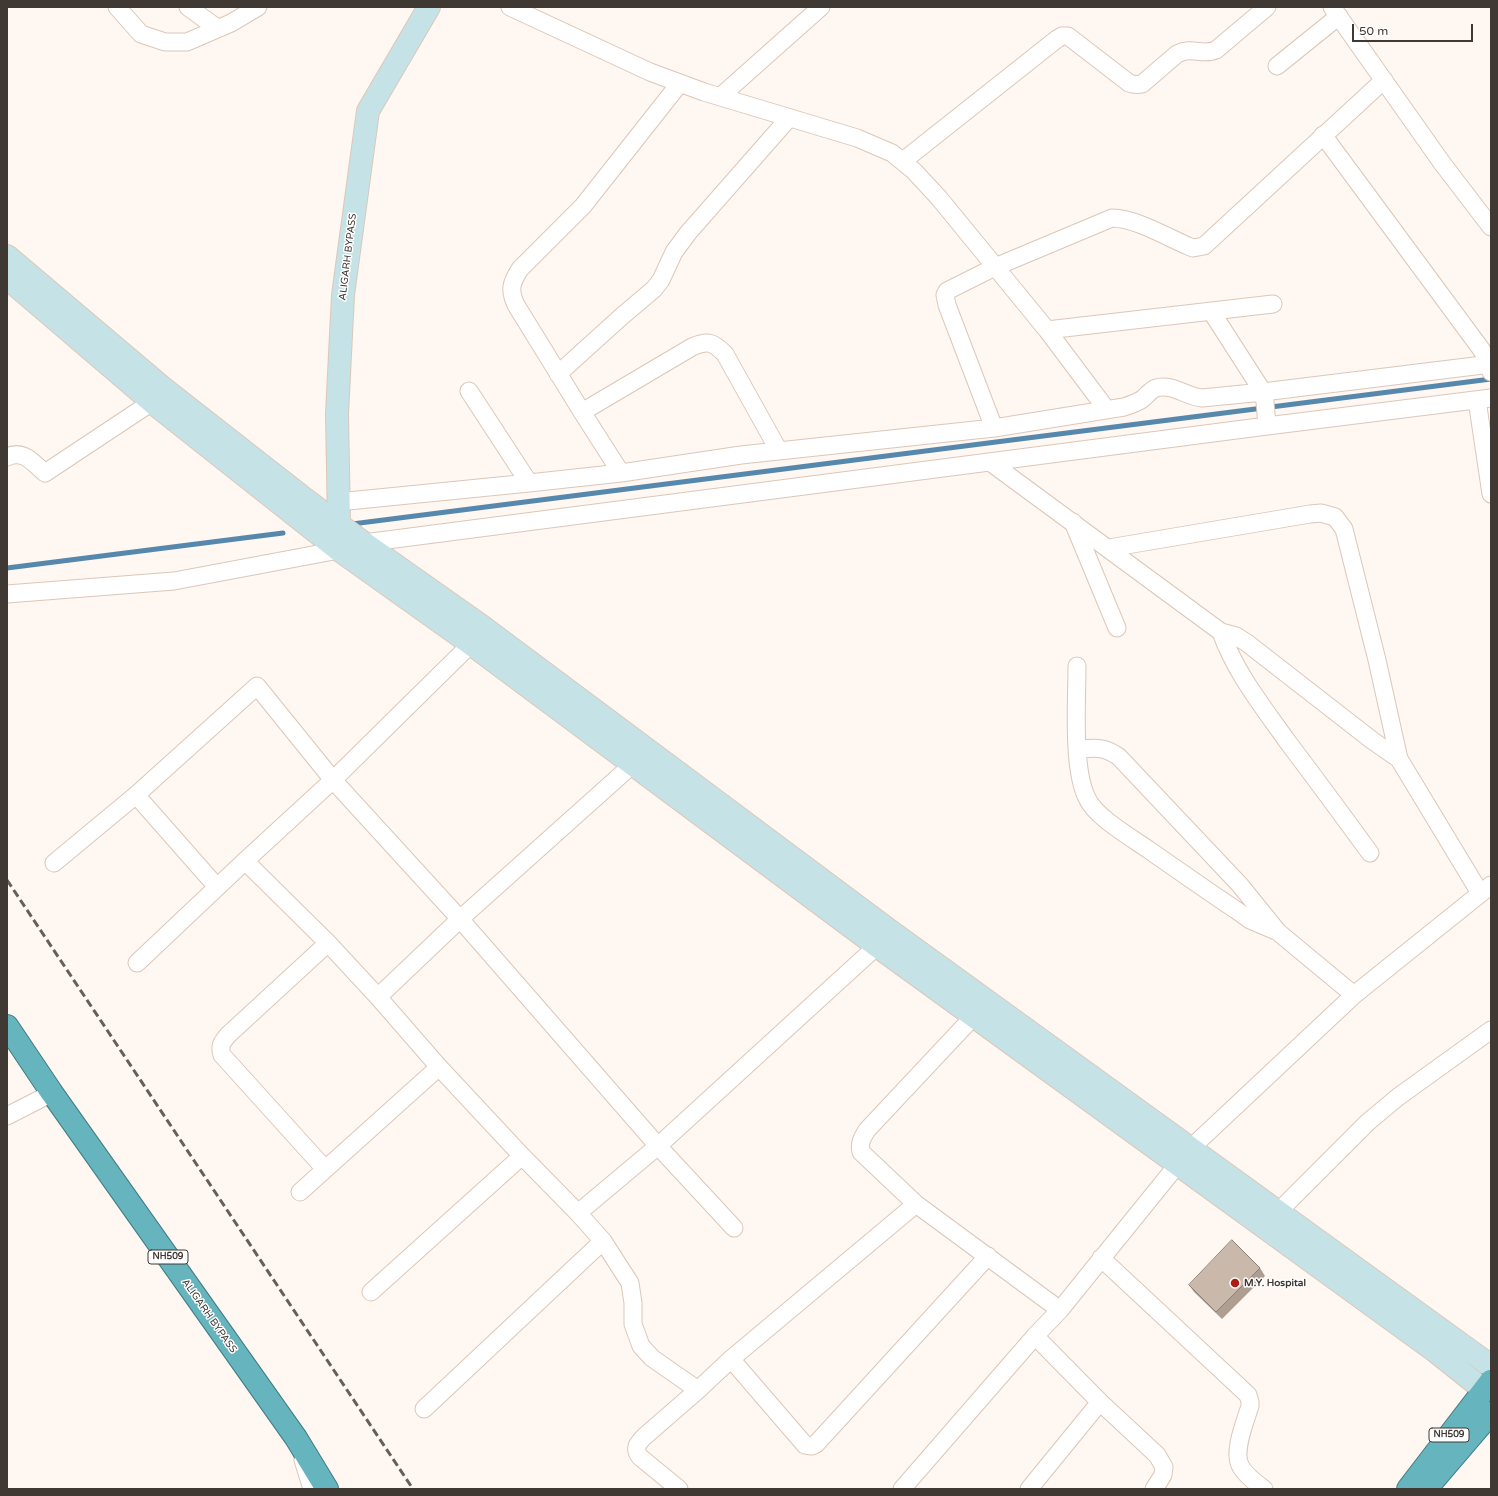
<!DOCTYPE html>
<style>
body{margin:0}
#map{position:relative;width:1498px;height:1496px;overflow:hidden;background:#fff7f1;font-family:"Varela Round",sans-serif}
canvas{display:block}
.frame{position:absolute;inset:0;border:8px solid #403833;pointer-events:none}
.scale{position:absolute;left:1352px;top:24px;width:121px;height:18px;box-sizing:border-box;border:2px solid #403833;border-top:0;padding-left:5px;font-size:12px;line-height:14px;white-space:nowrap;color:#403833;-webkit-text-stroke:3px #fff;paint-order:stroke}
</style>
<div id="map">
<canvas width="1498" height="1496"></canvas>
<div class="frame"></div>
<div class="scale">50 m</div>
</div>
<script>
const ctx = document.querySelector('canvas').getContext('2d');
ctx.lineJoin = 'round';
function stroke(path, color, width, dash) { ctx.strokeStyle = color; ctx.lineWidth = width; ctx.lineCap = dash ? 'butt' : 'round'; ctx.setLineDash(dash || []); ctx.stroke(path); }
function paint(path, color) { ctx.fillStyle = color; ctx.fill(path, 'evenodd'); }
function label(font, color, halo, rows, align = 'center') {
  ctx.font = font + ' "Varela Round",sans-serif'; ctx.lineWidth = 3; ctx.setLineDash([]); ctx.textBaseline = 'middle'; ctx.strokeStyle = halo; ctx.fillStyle = color; for (const [text, x, y, turn = 0] of rows) {
    ctx.save(); ctx.translate(x, y); ctx.rotate((+turn || 0) * Math.PI / 180); ctx.textAlign = isNaN(turn) ? turn : align; if (halo) ctx.strokeText(text, 0, 0); ctx.fillText(text, 0, 0); ctx.restore();
  }
}
const stream = new Path2D(`
 M352 524 1491 379
 M7 568 283 533`);
const minor = new Path2D(`
 M117 7 141 34 165 42H187L231 23 258 7
 M188 7 217 28
 M510 7 650 72 704 92 857 138 892 153 914 171 939 198 1047 330 1107 410
 M1332 7 1442 163 1491 227
 M1277 66 1339 16
 M721 96 821 7
 M1323 135 1481 349 1490 364 1491 372
 M903 161 1057 39 1062 36H1068L1129 83C1134 85 1137 85 1142 84L1177 54C1192 46 1202 56 1216 50L1267 7
 M1211 311 1263 392 1265 402 1267 426
 M1047 330 1273 304
 M558 374 621 317 654 289 661 280 674 252 688 233 789 118
 M469 391 529 483
 M1477 400 1491 494
 M582 412 692 347C708 340 713 342 725 354L779 451
 M994 428 947 305 945 295 947 291 995 267 1112 218C1135 218 1167 237 1188 246L1193 248 1204 246 1384 80
 M7 457C24 449 33 463 45 473L152 402
 M990 462 1221 632 1236 636 1247 643 1373 741 1399 759
 M621 473 582 412 516 305C509 290 511 283 520 269L583 206 680 83
 M338 502 529 483 621 473 741 455 994 428 1124 407C1130 405 1136 403 1141 400 1147 396 1150 390 1156 388 1172 383 1187 397 1202 398L1263 392 1491 364
 M1073 522 1117 628
 M364 543 1267 426 1491 398
 M1109 548 1310 514 1321 513 1335 517 1344 529 1377 660 1399 759 1480 893
 M7 594 174 581 339 550
 M1221 632C1235 672 1263 707 1287 741 1315 778 1343 816 1370 853
 M1077 666C1077 701 1072 768 1087 798 1095 817 1132 838 1149 850 1179 871 1209 892 1239 912L1250 920 1276 931
 M1078 749C1095 748 1104 746 1119 757L1240 885 1278 932 1354 995
 M245 861 328 943 378 997 439 1067 522 1156 578 1213 603 1241 630 1283 633 1303V1324L641 1346 652 1358 698 1390
 M54 863 136 795
 M217 887 136 795 257 686 333 780 460 919 658 1146 734 1228
 M137 963 245 861 333 780 471 644
 M378 997 460 919 632 765
 M7 1116 52 1093
 M1191 1148 1354 995 1491 885
 M325 1169 222 1055C219 1046 222 1042 228 1035L328 943
 M300 1192 439 1067
 M916 1204 1060 1310
 M1278 1212 1368 1122 1398 1097 1491 1030
 M578 1213 658 1146 877 946
 M1101 1258 1248 1395 1250 1402V1406C1245 1422 1232 1453 1241 1467 1246 1476 1256 1483 1264 1489
 M371 1292 522 1156
 M1035 1336 1100 1402 1157 1455 1164 1467 1163 1475 1154 1489
 M731 1359 805 1445 812 1446 816 1444 988 1256
 M424 1409 603 1241
 M303 1460 312 1489
 M679 1489 640 1457C633 1448 638 1443 645 1436L698 1390 731 1359 916 1204 861 1152C859 1143 862 1138 867 1130L974 1016
 M902 1489 1035 1336 1060 1310 1178 1164
 M1029 1489 1100 1402`);
const secondary = new Path2D(`
 M7 256 163 388 301 496 364 543 483 627 889 930 1491 1366
 M7 278 152 402 339 550 471 644 877 946 1435 1351 1484 1390
 M339 523 337 414 343 295 368 111 429 7`);
const trunk = new Path2D(`
 M7 1026 52 1093 296 1438 327 1489
 M1408 1489 1491 1381
 M1426 1489 1491 1413`);
const rail = new Path2D(`
 M7 880 413 1489`);
const wall = new Path2D(`
 M1260 1268 1265 1276 1222 1319 1194 1292 1189 1285Z`);
const building = new Path2D(`
 M1232 1240 1260 1268 1216 1312 1189 1285Z`);
const markers = [
 [1235,1283,5,"#ad1d12"]
];
const shields = [
 [168,1257,40],
 [1449,1435,40]
];
const shieldNames = [
 ["NH509",168,1257],
 ["NH509",1449,1435]
];
const streetNames = [
 ["ALIGARH BYPASS",348,257,-83],
 ["ALIGARH BYPASS",209,1316,55]
];
const poiNames = [
 ["M.Y. Hospital",1244,1283]
];
stroke(stream, '#5688ad', 5);
stroke(minor, '#dbc7ba', 19);
stroke(secondary, '#dbc7ba', 24);
stroke(trunk, '#3f7d82', 24);
stroke(minor, '#fff', 17);
stroke(secondary, '#c5e3e6', 22);
stroke(trunk, '#66b4be', 22);
stroke(rail, '#675f5a', 3, [8, 4]);
paint(wall, '#ae9e92');
paint(building, '#cab8aa');
stroke(building, '#8d8177', 1);
for (const [x, y, r, color] of markers) { const dot = new Path2D(); dot.arc(x, y, r, 0, 2 * Math.PI); ctx.fillStyle = color; ctx.fill(dot); stroke(dot, '#fff', 1.5); }
for (const [x, y, w] of shields) { const box = new Path2D(); box.roundRect(x - w / 2, y - 7, w, 14, 3); ctx.fillStyle = '#fff'; ctx.fill(box); stroke(box, '#403833', 1); }
label('bold 9px', '#403833', null, shieldNames);
label('10px', '#403833', '#fff', streetNames);
label('bold 10px', '#403833', '#fff', poiNames, 'left');
</script>
